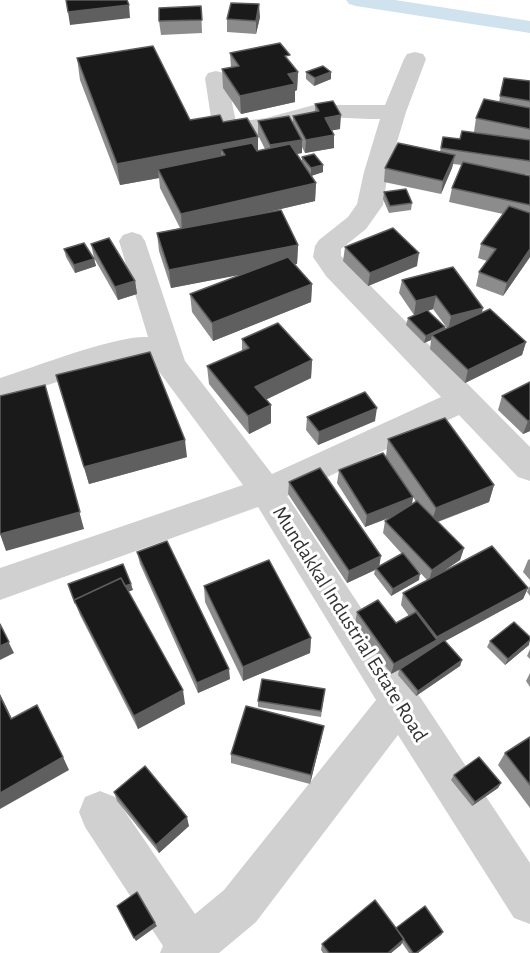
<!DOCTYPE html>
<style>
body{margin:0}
canvas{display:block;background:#fff}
</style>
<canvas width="530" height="953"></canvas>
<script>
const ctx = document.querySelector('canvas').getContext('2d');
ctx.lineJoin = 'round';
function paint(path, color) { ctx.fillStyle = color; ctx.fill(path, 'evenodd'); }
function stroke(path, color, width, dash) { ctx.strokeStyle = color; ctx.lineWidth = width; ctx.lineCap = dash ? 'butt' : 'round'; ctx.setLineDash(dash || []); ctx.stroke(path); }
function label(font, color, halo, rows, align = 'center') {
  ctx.font = font + ' "Alegreya Sans",sans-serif'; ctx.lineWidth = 6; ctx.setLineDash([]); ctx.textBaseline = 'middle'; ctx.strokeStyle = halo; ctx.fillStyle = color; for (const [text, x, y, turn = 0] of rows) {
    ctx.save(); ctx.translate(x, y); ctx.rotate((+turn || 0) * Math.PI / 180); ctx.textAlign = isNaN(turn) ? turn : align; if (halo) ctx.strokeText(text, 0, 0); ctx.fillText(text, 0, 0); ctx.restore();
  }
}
const canal = new Path2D(`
 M346 0H395L530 21V33L356 6 349 4Z`);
const minor = new Path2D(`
 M415 52 423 54 426 59 406 112 388 172 383 205 366 229 341 249V256L530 447V481L518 477 459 415 287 496 530 863V924L514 918 398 735 256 922 219 953H160L163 946 85 827 79 812 85 797 100 791 115 797 195 914 224 890 376 700 258 507 0 600V568L243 485 160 373 143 358 108 366 0 400V378C35 367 115 335 148 337L119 241 123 235 132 232 141 235 145 241 185 361 272 474 441 397 326 276 313 257 315 246 319 240 348 217 357 204 364 172 380 119C359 119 335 116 314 119 283 125 248 144 217 136L213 131 205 78 208 73 216 71 224 73 227 78 236 122 266 118 314 105H385L404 59 407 54Z`);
const wall = new Path2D(`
 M201 6 202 33 161 35 159 21Z
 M260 17 256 34 227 32V19Z
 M230 53 290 61 298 72 297 90 295 91V102L241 114 223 88 222 69 231 68Z
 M77 58 190 120 223 122 258 137V151L265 149 258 135V121L293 123V116L315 112V104L340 129 332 130 334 135V148L305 153 302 147V153L297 154 302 162V157L323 172 311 176 316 183 315 201 268 212 298 245 297 264H294L312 284 311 302 213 341 192 312 190 294 242 274 171 288 159 251 157 233 180 228 160 188 159 178 120 185 80 80Z
 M306 72 331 79 314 86 306 79Z
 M504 78 530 81V175L516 173 530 176V257L503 296 476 286 479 272 487 261 478 258 481 244 503 214 449 202 452 188 462 165 453 164 452 168 441 194 384 182 385 168 440 152 443 137 460 139 484 134 474 132 476 118 499 102Z
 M384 192 412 203 411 210 389 213 383 199Z
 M91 244 135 281 137 294 118 300 94 258Z
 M345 247 417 266 368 286 343 261Z
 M64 249 94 259 96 266 75 273 66 257Z
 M402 280 482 312 526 342 522 355 465 383 430 349 431 340 424 343 406 325 408 318 419 313 414 315 399 293ZM433 309 447 328 445 329V327L428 311Z
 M242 339 312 360 311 378 266 399 271 423 249 434 209 384 207 366 242 351Z
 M56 375 187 457 89 484Z
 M530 382V431L523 434 498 410 502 396Z
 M307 417 375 421 318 445 306 430Z
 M388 439 494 485 489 502 438 522 464 548 460 560 442 572 528 588 523 599 445 641 462 660 460 666 416 696 398 675 399 670 391 674 355 623 357 612 396 623 409 616 401 605 403 593 427 580 410 562 419 580 391 596 374 574 375 570 347 583 288 494 289 482 380 566 402 554 383 533 385 521 392 517 365 527 337 483 339 470 386 456ZM413 497 416 502 412 504Z
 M137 552 230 679 198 693 140 564Z
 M530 559V580L523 572 528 560Z
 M68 584 133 590 128 591 185 704 138 729 80 615Z
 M204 586 311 638 310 653 243 681 205 602Z
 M530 586V596L527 592Z
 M490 641 529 645 505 665 487 647Z
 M530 649V659L527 656Z
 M530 673V687L526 681Z
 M325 689 321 717 258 707V701Z
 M322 736 310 784 231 763V754Z
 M530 737V808L498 765 505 753Z
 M454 775 501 783 498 788 472 806 451 780Z
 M114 792 189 826 159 853 117 801Z
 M396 928 443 932 441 935 418 953H409L402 943 391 953H323L321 950 322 944Z`);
const shadedWall = new Path2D(`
 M259 4 260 17 256 34V21Z
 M129 5 130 18 70 25 68 12Z
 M298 72 297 90 295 91V102L241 114 240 96 288 74Z
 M331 72V79L314 86 315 78Z
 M341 115 340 129 324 132 325 118Z
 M334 135V148L305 153 306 140Z
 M258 137V159L225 155 221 149 222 166 158 169 159 178 120 185 117 164Z
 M302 140V153L270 159V145Z
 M455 155 452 168 441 194 443 181Z
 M323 165V172L311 176V168Z
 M316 183 315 201 182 232 181 214Z
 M298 245 297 264 171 288 169 270Z
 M530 249V257L503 296 507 283Z
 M419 253 417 266 368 286 370 273Z
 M94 259 96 266 75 273 74 265Z
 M135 281 137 294 118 300 115 287Z
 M312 284 311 302 213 341 212 323Z
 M436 296 433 309 414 315 416 301Z
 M483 308 480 321 448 330 451 316Z
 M445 327 444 335H432L431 340 424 343 426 336Z
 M526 342 522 355 465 383 468 370Z
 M312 360 311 378 255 405V387Z
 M45 385 84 529 6 551 0 534Z
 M271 405V423L249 434 248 416Z
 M377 408 375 421 318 445 319 432Z
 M530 420V431L523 434 528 421Z
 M185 440 187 457 89 484 84 467Z
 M494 485 489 502 431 524 436 508Z
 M413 497 411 509 365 527 367 515Z
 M464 548 460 560 429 581 432 570Z
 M381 556 379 568H376L375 570 347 583 349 571Z
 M420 574 419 580 391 596 393 589Z
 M131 584 133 590 79 609 76 603Z
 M528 588 523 599 434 647 433 651 391 674 394 664 436 641 437 637Z
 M2 629 14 653 0 660V646Z
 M311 638 310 653 243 681V667Z
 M530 640 529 645 505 665 508 659Z
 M462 660 460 666 416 696 418 691Z
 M229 669 230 679 198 693 197 683Z
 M183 690 185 704 138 729 134 716Z
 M0 694 19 733 11 719 0 696Z
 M324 726 322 736 310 784 311 775Z
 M63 757 69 770 0 809V793Z
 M501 783 498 788 472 806 475 802Z
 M187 817 189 826 159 853 156 845Z
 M155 923 157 926 136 941 134 938Z
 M443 932 441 935 418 953H416Z
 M404 939 401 945 391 953H388Z`);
const building = new Path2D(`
 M66 0H127L129 5 68 12Z
 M231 3 259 4 256 21 227 19Z
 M201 6 202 20 159 21V8Z
 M280 43 290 55 285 56 298 72 288 74 295 84 240 96 222 69 239 66 230 53Z
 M153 46 190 120 220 115 223 122 247 118 258 137 117 164 77 58Z
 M323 66 331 72 315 78 306 72Z
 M504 78 530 81V101L500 96Z
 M484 99 530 108V129L476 118Z
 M333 101 341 115 325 118 334 135 306 140 293 116 319 111 315 104Z
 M289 116 302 140 270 145 258 121Z
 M462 131 530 140V161L441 148 443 137 460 139Z
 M252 143 257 151 290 144 316 183 181 214 158 169 225 155 221 149Z
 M398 143 455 155 443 181 385 168Z
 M314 154 323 165 311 168 302 157Z
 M463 162 530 176V205L452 188Z
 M406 189 412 203 390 206 384 192Z
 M509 206 530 213V249L507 283 479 272 496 249 481 244Z
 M281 210 298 245 169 270 157 233Z
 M393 228 419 253 370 273 345 247Z
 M109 238 135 281 115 287 91 244Z
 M84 243 94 259 74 265 64 249Z
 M288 257 312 284 212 323 190 294Z
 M453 267 483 308 451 316 436 296 416 301 402 280Z
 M490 309 526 342 468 370 432 335Z
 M427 310 445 327 426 336 408 318Z
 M278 323 312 360 255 387 271 405 248 416 207 366 249 348 242 339Z
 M150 352 185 440 84 467 56 375Z
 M530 382V420L528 421 502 396Z
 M45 385 80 512 0 534V396Z
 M365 392 377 408 319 432 307 417Z
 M445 418 494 485 436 508 388 439Z
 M383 453 413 497 367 515 339 470Z
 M320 468 381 556 349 571 289 482Z
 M417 501 464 548 432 570 385 521Z
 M167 541 229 669 197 683 137 552Z
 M492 546 528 588 437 637 403 593Z
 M403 553 420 574 393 589 376 568Z
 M269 560 311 638 243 667 204 586Z
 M123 564 131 584 125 586 121 578 74 600 75 603 68 584Z
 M121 578 183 690 134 716 74 600Z
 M378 600 396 623 416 612 437 640 394 664 357 612Z
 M514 622 530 637V640L508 659 490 641Z
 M0 624 9 642 0 646Z
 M444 640 462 660 418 691 400 669Z
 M262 679 325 689 321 711 258 701Z
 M0 696 11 719 37 705 63 757 0 793Z
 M246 706 324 726 311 775 231 754Z
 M530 737V785L505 753Z
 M479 757 501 783 475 802 454 775Z
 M145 766 187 817 156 845 114 792Z
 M137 892 155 923 134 938 117 906Z
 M375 900 404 939 388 953H329L322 944Z
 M425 906 443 932 416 953H413L396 928Z`);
const streetNames = [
 ["Mundakkal Industrial Estate Road",350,624,58]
];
paint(canal, '#cfe2ee');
paint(minor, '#d0d0d0');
paint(wall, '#8c8c8c');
paint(shadedWall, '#5f5f5f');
paint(building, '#1a1a1a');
stroke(building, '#5f5f5f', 1.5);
label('21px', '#333', '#fff', streetNames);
</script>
